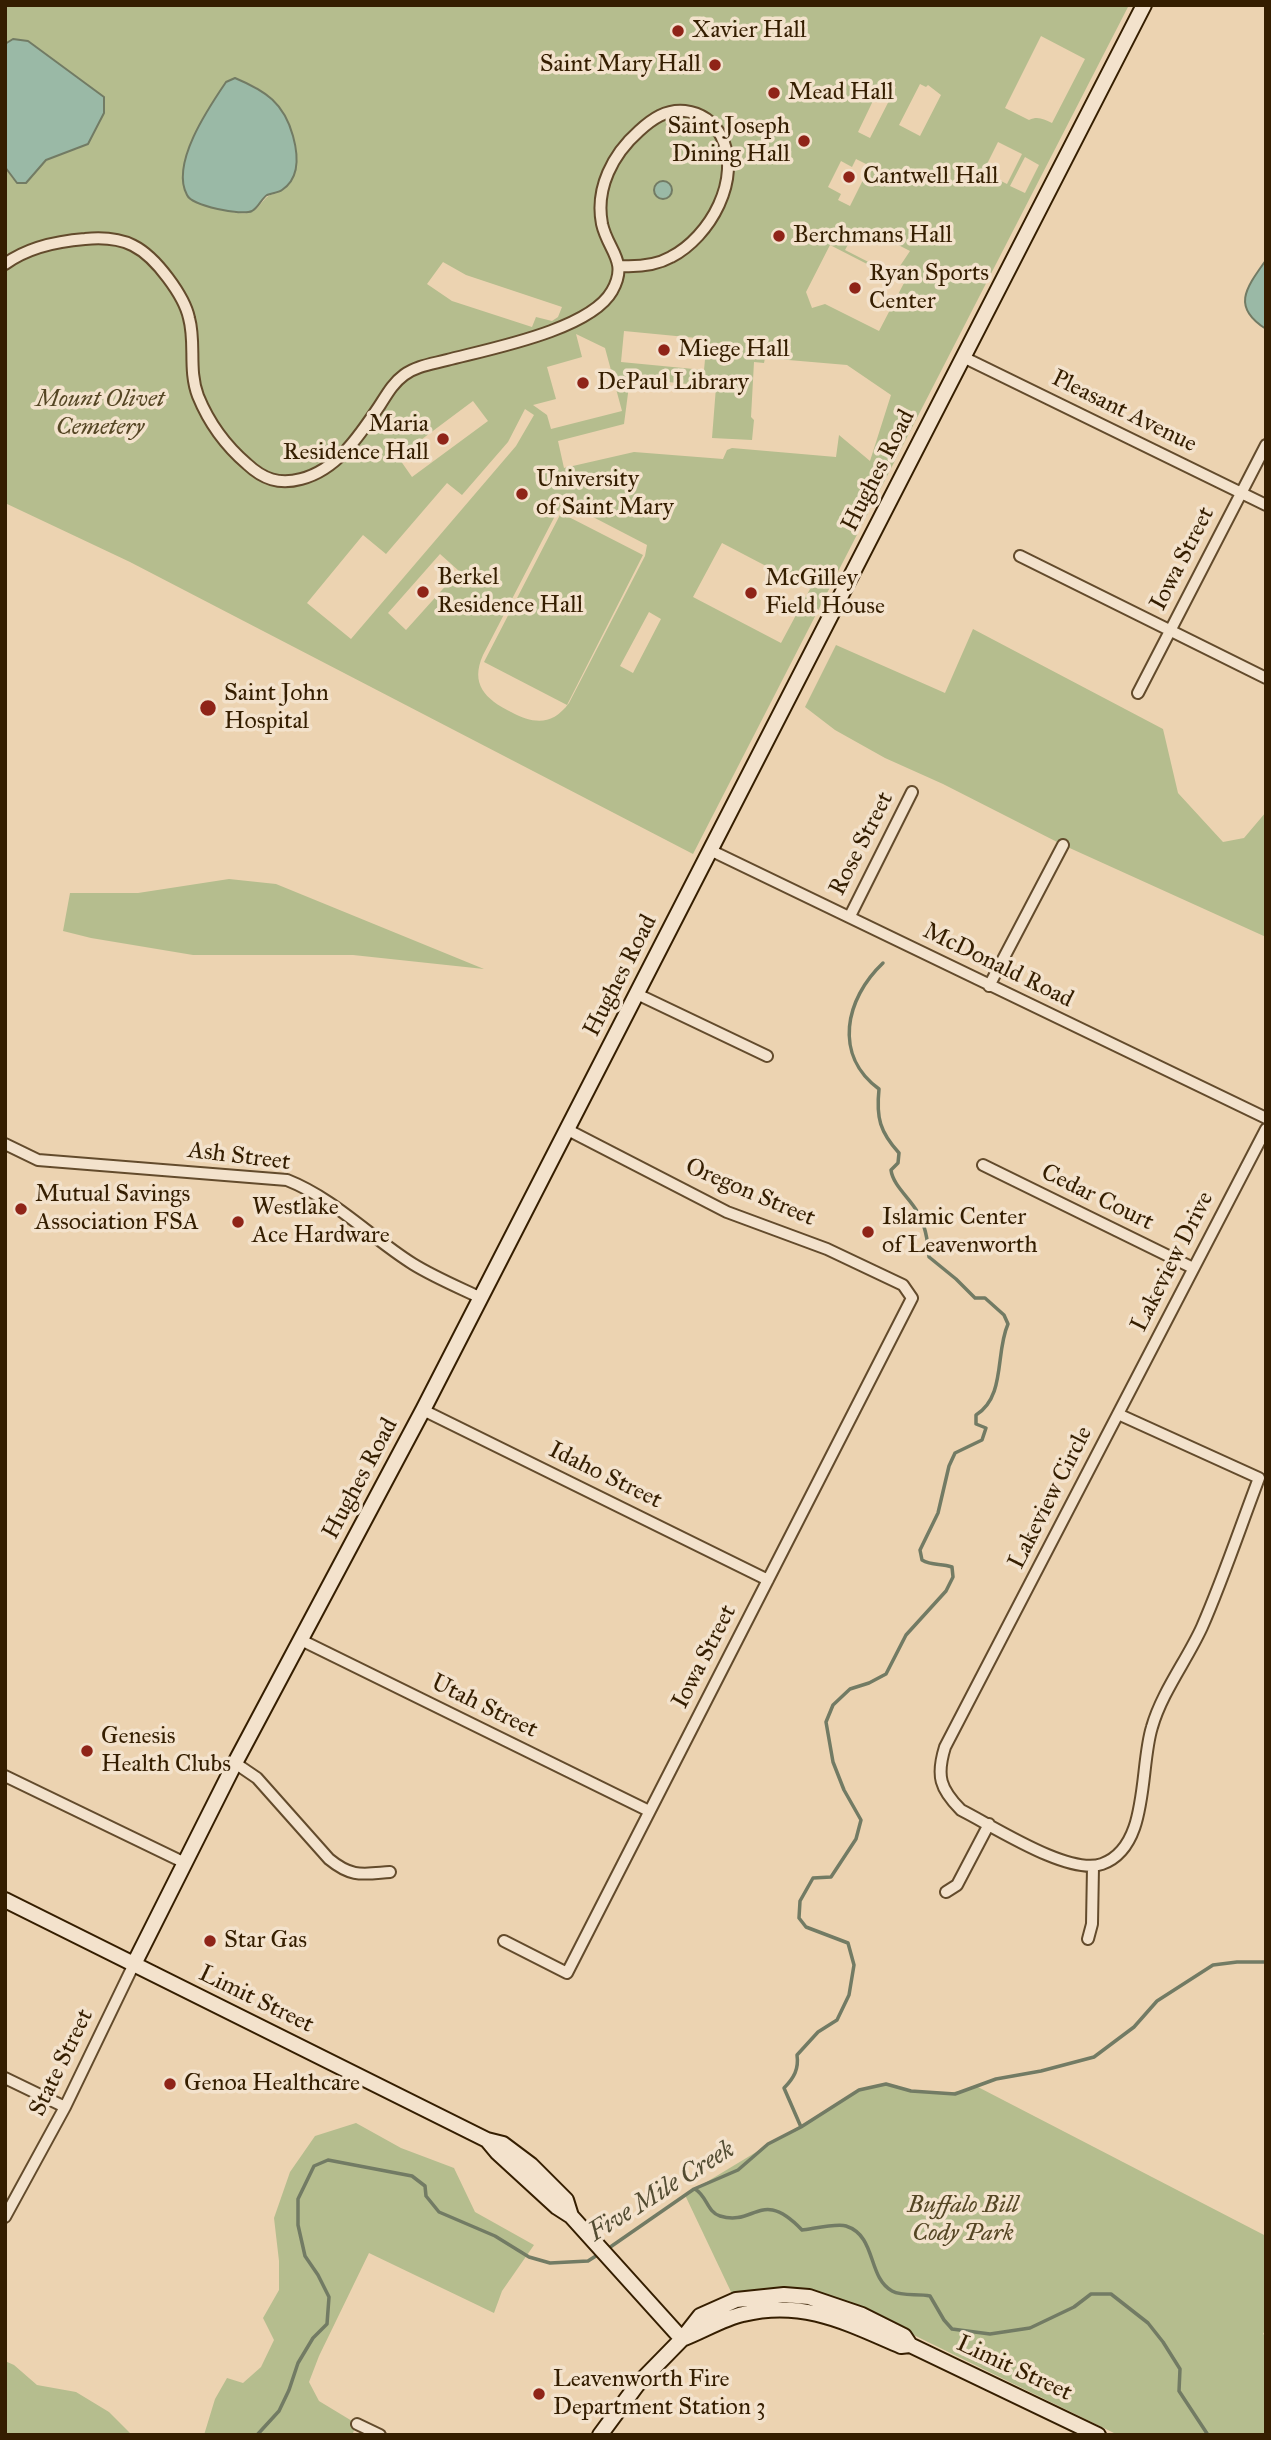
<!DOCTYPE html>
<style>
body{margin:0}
#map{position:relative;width:1271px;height:2440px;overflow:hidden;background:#ecd3b1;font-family:"IM FELL Great Primer",serif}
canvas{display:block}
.frame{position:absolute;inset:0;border:7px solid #351e00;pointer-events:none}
</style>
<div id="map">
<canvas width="1271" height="2440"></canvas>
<div class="frame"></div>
</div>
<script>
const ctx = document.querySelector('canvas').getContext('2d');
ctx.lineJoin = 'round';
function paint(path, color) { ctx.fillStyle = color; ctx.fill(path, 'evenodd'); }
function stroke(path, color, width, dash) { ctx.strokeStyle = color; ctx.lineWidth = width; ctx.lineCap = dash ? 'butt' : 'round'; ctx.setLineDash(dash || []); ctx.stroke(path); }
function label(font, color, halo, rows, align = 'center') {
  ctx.font = font + ' "IM FELL Great Primer",serif'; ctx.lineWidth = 7; ctx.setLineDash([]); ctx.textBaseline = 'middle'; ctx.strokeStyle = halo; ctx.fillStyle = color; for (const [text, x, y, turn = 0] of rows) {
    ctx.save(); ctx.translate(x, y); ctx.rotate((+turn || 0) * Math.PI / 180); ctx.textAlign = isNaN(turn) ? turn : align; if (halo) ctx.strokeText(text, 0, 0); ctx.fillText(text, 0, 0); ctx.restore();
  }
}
const green = new Path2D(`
 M5 5H1129L693 854 130 562 5 503V167L13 179 33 176C41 160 61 151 78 149L104 97 28 41 13 39 5 44ZM1041 36 1085 59 1052 123C1043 119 1038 116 1029 120L1005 108ZM235 78 256 87 271 98 274 194C263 196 262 206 253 211 235 220 200 200 185 191 182 148 204 117 226 82ZM883 80 896 87 870 138 858 132ZM920 84 926 87 928 85 941 95 920 136 899 125ZM998 142 1022 154 1007 184 983 172ZM1025 157 1039 165 1025 193 1010 186ZM856 159 870 166 850 206 838 200 841 194 828 187 841 161 852 167ZM865 228 910 251 894 275 845 250 854 234ZM830 245 904 283 879 331 825 304 812 308 806 292ZM443 262 466 275 562 307 558 317 552 321 536 317 532 327 452 301 427 284ZM624 331 707 339 704 370 621 362ZM576 334 605 348 622 411 551 429 547 415 533 405 556 399 547 367 582 357ZM765 358 847 365 891 395 870 461 839 435 836 457 732 448 727 450 723 459 634 452 564 468 558 441 624 424 630 378 716 387 712 438 752 440 754 420 751 417 754 362 764 363ZM473 401 488 421 412 477 398 457ZM525 409 534 415 516 446 351 639 307 603 363 535 386 554 447 483 462 495 508 442ZM566 503 647 545 645 556 569 703C552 726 534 724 511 712 485 699 470 684 483 655L557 512ZM722 543 810 589 781 643 693 597ZM440 554 459 571 406 630 388 613ZM649 612 661 619 633 673 620 666Z
 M561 513 643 555 567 705 484 662Z
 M973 629 1163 729 1178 793 1223 842 1244 838 1266 812V937L1063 845 943 784 885 758 835 730 805 707 836 645 945 693Z
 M229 879 276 884 484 969 353 955H193L91 938 63 931 70 893H138Z
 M886 2084C918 2093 944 2098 976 2086L1266 2236V2329L1263 2334 1266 2336V2435H1118L836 2297C800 2287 768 2285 732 2294L685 2195 859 2090Z
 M356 2123 401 2148 454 2168 475 2212 534 2245 502 2291 494 2313 369 2253 319 2356 309 2382 319 2401 357 2424 352 2435H204L215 2399 227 2378 243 2383 261 2367 274 2340 263 2318 279 2290V2261L274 2218 290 2172 315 2136Z
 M5 2361 14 2365 37 2385 76 2392 109 2412 132 2435H5Z`);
const water = new Path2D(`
 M13 39 28 41 104 97V113L88 144 46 160 26 183H17L5 167V44Z
 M235 78C266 91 284 103 293 136 298 154 300 178 282 190 278 193 271 193 267 195 261 199 259 207 252 211 242 216 192 206 187 195 170 164 209 107 226 82Z
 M654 190a9 9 0 1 1 18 0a9 9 0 1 1-18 0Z
 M1266 260V329C1231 307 1246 288 1266 260Z`);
const stream = new Path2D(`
 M801 2127 784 2088C794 2078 799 2069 797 2055L818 2032 837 2020 849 1995 854 1965 848 1943 806 1927 799 1918 800 1901 813 1878 831 1877 856 1839 861 1820 844 1790 833 1762 826 1722 833 1705 850 1689 869 1683 886 1674 906 1635 946 1591 953 1577 952 1567C941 1563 932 1566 922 1560L920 1550 938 1513 949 1466 955 1453 982 1440 986 1428 976 1424V1415C1006 1396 995 1353 1008 1324L1004 1315 985 1298H975L956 1279 929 1257C928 1242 926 1226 918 1213 911 1199 893 1186 891 1170L898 1163 899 1153C880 1132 876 1118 879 1089 833 1055 845 999 883 963
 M695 2189C707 2196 707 2212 720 2216 755 2227 761 2187 802 2230 812 2229 837 2223 846 2226 877 2236 867 2277 892 2291 903 2297 918 2293 930 2296L944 2320 952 2329 990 2334 1030 2328 1074 2307 1091 2294H1111L1148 2323 1163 2342 1180 2369 1179 2391 1208 2435
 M606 2250 694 2189 738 2170 768 2144 801 2127 859 2090 886 2084 911 2091 955 2094 996 2079 1041 2071 1094 2057 1134 2027 1157 2001 1213 1965 1237 1962H1266
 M257 2435 279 2411 289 2390 298 2363 313 2338 327 2324 329 2297 318 2275 305 2256 298 2225V2199L314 2166 328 2160 412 2176 425 2186 426 2196 439 2212 495 2236 529 2257 550 2263 588 2261 599 2254`);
const street = new Path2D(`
 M5 264C27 248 59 241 85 239 125 235 145 247 168 278 177 290 186 304 189 318 196 343 188 370 198 396 209 423 226 446 247 464 263 479 279 485 301 479 337 470 360 435 380 405 387 394 393 383 404 375 416 366 432 364 447 360 489 349 590 330 612 291 629 261 608 251 602 224 595 188 613 154 639 131 652 119 666 109 685 111 701 113 713 121 721 136 743 178 710 237 671 257 655 266 638 267 620 266
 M963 357 1266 505
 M1020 556 1266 678
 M1138 693 1266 445
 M712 851 1266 1118
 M850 916 912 792
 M989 986 1063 845
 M637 994 767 1056
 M5 1144 38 1160 287 1180C335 1199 370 1237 413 1264 434 1277 458 1287 481 1298
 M983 1165 1193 1268
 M423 1410 768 1580
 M1118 1414 1259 1478C1240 1528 1223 1579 1202 1627 1187 1660 1162 1692 1152 1727 1139 1768 1150 1847 1102 1864 1069 1876 993 1826 961 1810 940 1789 936 1776 945 1747L1266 1129
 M301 1640 649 1811
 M235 1763 257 1778 329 1859C352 1878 363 1874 390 1872
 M5 1776 185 1863
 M946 1892 957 1885 989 1824
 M1088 1939 1092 1924 1093 1867
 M504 1941 567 1973 912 1298 903 1285 827 1249 727 1212 568 1130
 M5 2078 65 2107
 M5 2217 65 2107 134 1964
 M357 2424 380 2435`);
const secondary = new Path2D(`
 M5 1900 487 2140 503 2144 531 2165 566 2200 571 2216 557 2207 497 2152 487 2140
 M134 1964 235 1763 423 1410 1144 5
 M571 2216 682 2339
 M682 2339C701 2332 724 2318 743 2314 803 2299 847 2323 901 2346L910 2345 1098 2435
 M600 2435 637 2385 682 2339 700 2316 736 2300 784 2295 809 2297 862 2315 904 2336 910 2345`);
const markers = [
 [678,31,7,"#8f2418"],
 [715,65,7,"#8f2418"],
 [774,93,7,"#8f2418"],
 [804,141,7,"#8f2418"],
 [849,177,7,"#8f2418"],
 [779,236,7,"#8f2418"],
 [855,288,7,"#8f2418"],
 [664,350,7,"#8f2418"],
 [583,383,7,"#8f2418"],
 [443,439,7,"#8f2418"],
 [522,494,7,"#8f2418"],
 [423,592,7,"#8f2418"],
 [751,593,7,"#8f2418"],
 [208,708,9,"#8f2418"],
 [21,1209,7,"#8f2418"],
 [238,1222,7,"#8f2418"],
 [868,1232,7,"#8f2418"],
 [87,1751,7,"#8f2418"],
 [210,1941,7,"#8f2418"],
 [170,2084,7,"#8f2418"],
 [539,2394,7,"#8f2418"]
];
const poiNames = [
 ["Xavier Hall",692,31],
 ["Saint Mary Hall",701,65,"right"],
 ["Mead Hall",788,93],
 ["Saint Joseph",790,127,"right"],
 ["Dining Hall",790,155,"right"],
 ["Cantwell Hall",863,177],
 ["Berchmans Hall",793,236],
 ["Ryan Sports",869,274],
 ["Center",869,302],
 ["Miege Hall",678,350],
 ["DePaul Library",597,383],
 ["Maria",429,425,"right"],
 ["Residence Hall",429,453,"right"],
 ["University",536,480],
 ["of Saint Mary",536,508],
 ["Berkel",437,578],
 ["Residence Hall",437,606],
 ["McGilley",765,579],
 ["Field House",765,607],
 ["Saint John",224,694],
 ["Hospital",224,722],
 ["Mutual Savings",35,1195],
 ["Association FSA",35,1223],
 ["Westlake",252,1208],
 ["Ace Hardware",252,1236],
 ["Islamic Center",882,1218],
 ["of Leavenworth",882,1246],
 ["Genesis",101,1737],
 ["Health Clubs",101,1765],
 ["Star Gas",224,1941],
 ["Genoa Healthcare",184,2084],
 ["Leavenworth Fire",553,2380],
 ["Department Station 3",553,2408]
];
const parkNames = [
 ["Mount Olivet",100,400],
 ["Cemetery",100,428],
 ["Buffalo Bill",963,2206],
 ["Cody Park",963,2234]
];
const streetNames = [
 ["Pleasant Avenue",1124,412,26],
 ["Hughes Road",879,471,-63],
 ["Iowa Street",1183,559,-63],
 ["Rose Street",862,844,-63],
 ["McDonald Road",998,966,26],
 ["Hughes Road",621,976,-63],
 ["Ash Street",239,1157,7],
 ["Oregon Street",750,1193,23],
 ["Cedar Court",1097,1198,26],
 ["Lakeview Drive",1173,1262,-63],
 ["Idaho Street",605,1476,26],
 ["Hughes Road",361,1479,-62],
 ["Lakeview Circle",1051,1498,-63],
 ["Iowa Street",705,1657,-63],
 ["Utah Street",484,1707,26],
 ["Limit Street",256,2000,26],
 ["State Street",62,2063,-64],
 ["Limit Street",1014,2369,25]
];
const waterNames = [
 ["Five Mile Creek",662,2192,-32]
];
paint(green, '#b5bd8e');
paint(water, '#9ab9a6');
stroke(water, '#727b64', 2);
stroke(stream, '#727b64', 3.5);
stroke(street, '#634b2c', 14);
stroke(secondary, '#351e00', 18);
stroke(street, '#f3e2cc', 10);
stroke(secondary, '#f3e2cc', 14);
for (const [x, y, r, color] of markers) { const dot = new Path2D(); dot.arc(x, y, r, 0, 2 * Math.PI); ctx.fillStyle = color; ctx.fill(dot); stroke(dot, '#f3e2cc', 2.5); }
label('24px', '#351e00', '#f3e2cc', poiNames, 'left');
label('italic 24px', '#554624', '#f3e2cc', parkNames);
label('24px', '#351e00', '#f3e2cc', streetNames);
label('italic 26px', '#534c32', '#f3e2cc', waterNames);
</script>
